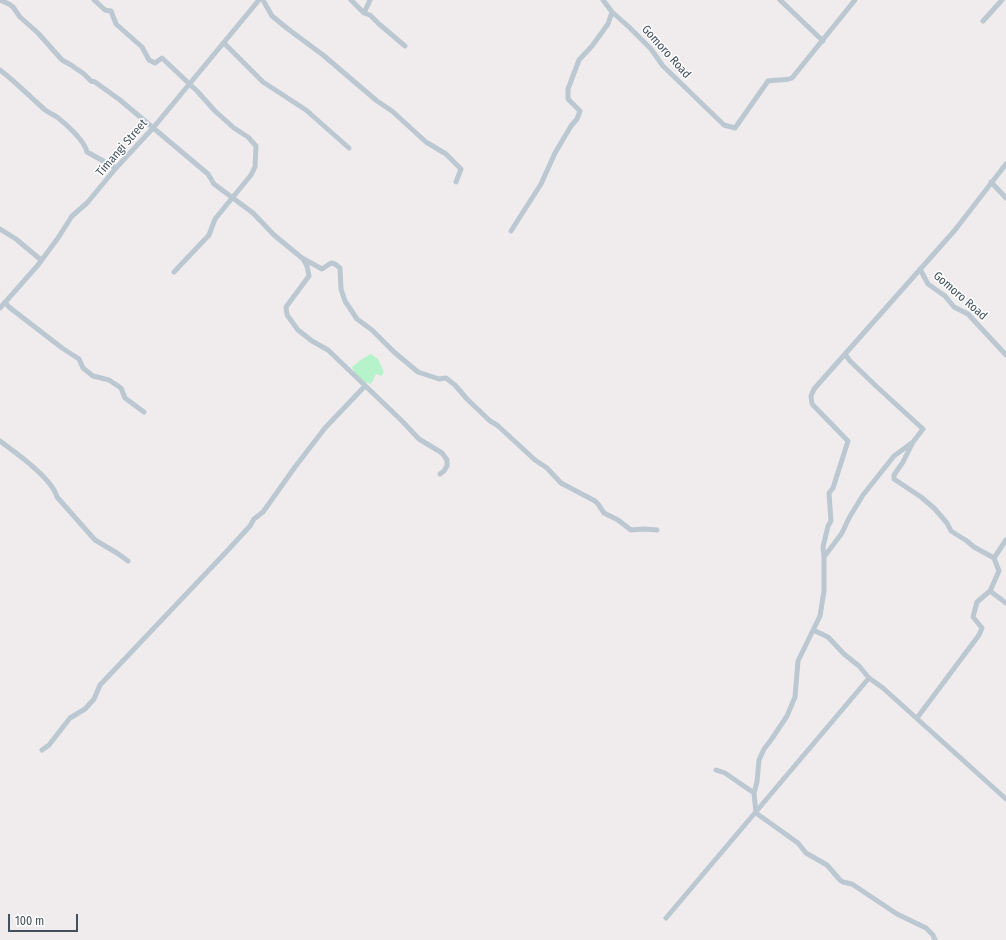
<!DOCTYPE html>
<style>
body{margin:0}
#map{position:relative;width:1006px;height:940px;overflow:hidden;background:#f0eced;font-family:"Fira Sans Condensed",sans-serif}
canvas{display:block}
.scale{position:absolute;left:8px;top:914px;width:70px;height:18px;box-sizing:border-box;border:2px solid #44515c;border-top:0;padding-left:5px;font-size:12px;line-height:14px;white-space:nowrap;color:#44515c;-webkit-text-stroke:3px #fff;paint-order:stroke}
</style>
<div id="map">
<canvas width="1006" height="940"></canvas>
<div class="scale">100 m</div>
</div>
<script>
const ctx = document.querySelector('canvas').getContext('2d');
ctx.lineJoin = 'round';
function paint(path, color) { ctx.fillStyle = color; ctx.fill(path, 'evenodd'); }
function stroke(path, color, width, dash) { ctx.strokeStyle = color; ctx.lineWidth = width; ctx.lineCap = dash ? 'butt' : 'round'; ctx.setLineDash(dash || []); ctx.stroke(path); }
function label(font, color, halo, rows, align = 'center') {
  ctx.font = font + ' "Fira Sans Condensed",sans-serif'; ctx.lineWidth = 3; ctx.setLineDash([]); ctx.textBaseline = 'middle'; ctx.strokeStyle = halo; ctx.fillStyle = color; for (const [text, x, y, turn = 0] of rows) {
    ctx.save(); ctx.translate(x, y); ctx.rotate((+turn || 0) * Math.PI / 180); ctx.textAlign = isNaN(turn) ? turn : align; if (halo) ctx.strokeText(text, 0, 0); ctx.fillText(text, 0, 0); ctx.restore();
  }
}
const green = new Path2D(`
 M371 354 378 359 384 372 381 376 376 374 371 384C362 382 355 376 352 367L362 359Z`);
const minor = new Path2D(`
 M0 0 9 4 13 7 20 17 38 33 62 60 71 65 84 74 91 81 95 82 120 100 208 174 214 184 253 213 274 235 302 258 322 269 331 263 335 264 340 268 341 289 345 301 357 319 372 330 394 352 418 372 439 379 446 378 455 385 467 399 490 421 497 425 535 460 547 468 561 483 595 501 598 504 604 513 618 520 631 530 644 529 657 530
 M94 0 105 10 111 11 116 24 142 47 149 60 155 63 162 58 197 91 215 111 234 128 248 137 256 146 255 167 251 175 215 219 209 235 174 272
 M263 0 272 16 288 29 323 55 377 101 392 111 426 142 446 154 461 169 456 182
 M351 0 364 13 370 15 379 24 405 46
 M603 0 612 12 629 27 651 49 663 66 724 125 735 128 768 81C775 79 785 81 792 78L855 0
 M780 0 823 41
 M364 13 370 0
 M983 21 1002 0
 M224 43 263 82 306 110 349 148
 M0 70C16 82 29 96 44 109 48 113 53 114 57 117 66 124 85 141 87 152L116 168
 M991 182 1006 198
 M0 229 16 239 41 260
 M511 231 541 184 555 153 571 126 577 119 580 111 568 99V89L579 60 592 46 608 24 612 12
 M303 259 307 266 309 276 286 307 287 315 298 330 312 341 328 350 402 421 419 439 442 453 447 460V466L444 471 440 474
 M920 269 928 284 945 296 954 307 968 314 1006 355
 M5 302 9 307 62 348 79 359 83 368 93 376 109 380 121 388 125 398 144 412
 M0 308 38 265 58 238 72 216 87 203 116 168 153 128 259 0
 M0 441C16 453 52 478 57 497L95 540 117 553 128 561
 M912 444 903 462 894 475V479L921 497 934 508 947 523 951 531 967 541 974 547 994 558
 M824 557 823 547 828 526 831 521 829 493 833 488 848 441 812 404 811 396 814 389 955 230 1006 164
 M990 591 1006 603
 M813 630 828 637 844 654 859 666 869 678 883 688 1006 799
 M917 718 979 635 982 628 973 617 977 602 990 591 999 571 994 558 1006 540
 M42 750 49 745 70 718 85 709 94 699 100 685 228 550 250 526 254 519 263 512 295 467 325 428 365 386
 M716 770 725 773 754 793
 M756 813 754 793 757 782 759 760 764 749 771 740 787 716 795 697 798 661 820 616 824 591V557L842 533 849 518 863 495 894 456 913 442 923 429 876 386 850 361 845 354
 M756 813 798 843 806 853 827 865 840 880 843 882 852 884 897 914 926 928 933 935 935 940
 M666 918 869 678`);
const streetNames = [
 ["Gomoro Road",666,52,48],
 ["Timangi Street",122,148,-49],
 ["Gomoro Road",960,296,41]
];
paint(green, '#b6f2ca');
stroke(minor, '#bcc8d1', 5);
label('12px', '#44515c', '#fff', streetNames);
</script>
